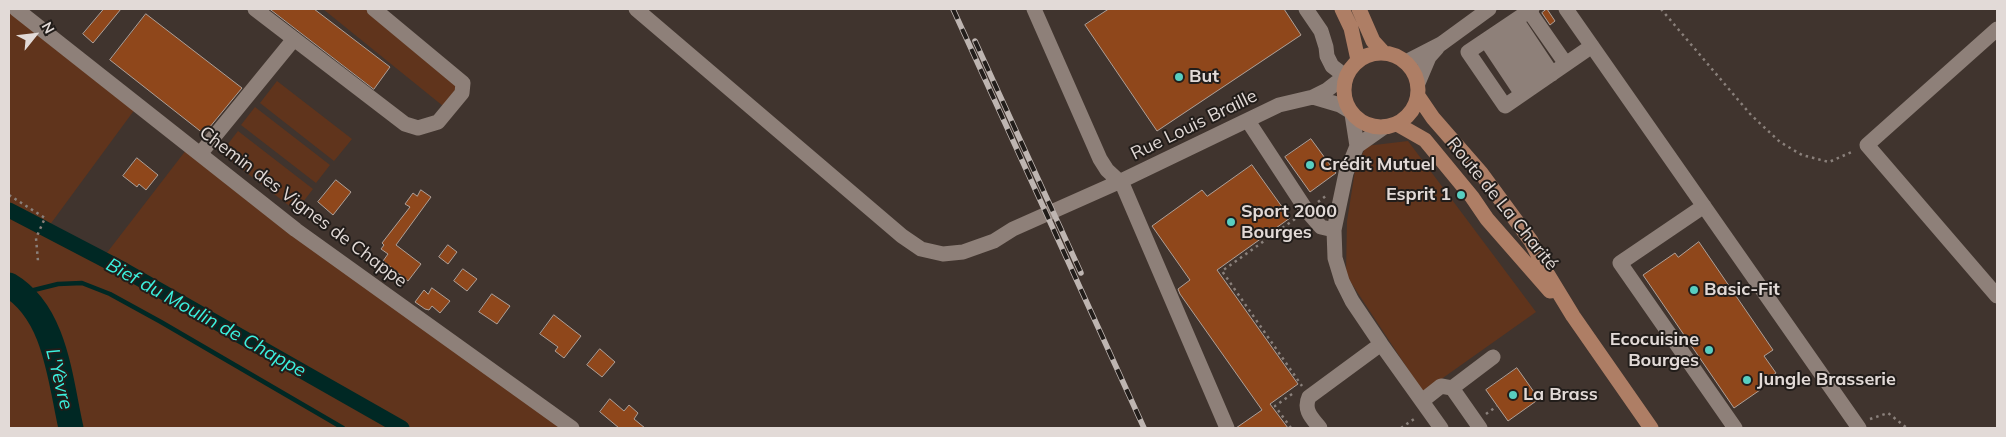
<!DOCTYPE html>
<meta charset="utf-8">
<style>
body{margin:0}
#map{position:relative;width:2006px;height:437px;overflow:hidden;background:#40342e;font-family:Mulish,sans-serif}
canvas{display:block}
.frame{position:absolute;inset:0;border:10px solid #e2dad7;pointer-events:none}
.north{position:absolute;left:10px;top:10px;width:50px;height:50px;-webkit-text-stroke:4px #221d1a;paint-order:stroke;rotate:61deg;font-size:14px;font-weight:700;line-height:20px;text-align:center;color:#e2dad7}
.north::after{content:'';display:block;margin:auto;width:18px;height:22px;background:#e2dad7;clip-path:polygon(50% 0,100% 100%,50% 72%,0 100%)}
</style>
<div id="map">
<canvas width="2006" height="437"></canvas>
<div class="frame"></div>
<div class="north">N</div>
</div>
<script>
const ctx = document.querySelector('canvas').getContext('2d');
ctx.lineJoin = 'round';
function paint(path, color) { ctx.fillStyle = color; ctx.fill(path, 'evenodd'); }
function stroke(path, color, width, dash) { ctx.strokeStyle = color; ctx.lineWidth = width; ctx.lineCap = dash ? 'butt' : 'round'; ctx.setLineDash(dash || []); ctx.stroke(path); }
function label(font, color, halo, rows, align = 'center') {
  ctx.font = font + ' Mulish,sans-serif'; ctx.lineWidth = 4; ctx.setLineDash([]); ctx.textBaseline = 'middle'; ctx.strokeStyle = halo; ctx.fillStyle = color; for (const [text, x, y, turn = 0] of rows) {
    ctx.save(); ctx.translate(x, y); ctx.rotate((+turn || 0) * Math.PI / 180); ctx.textAlign = isNaN(turn) ? turn : align; if (halo) ctx.strokeText(text, 0, 0); ctx.fillText(text, 0, 0); ctx.restore();
  }
}
const green = new Path2D(`
 M9 9 138 105 49 226 106 254 190 145 572 428H9Z
 M323 9H367L460 84 443 106Z
 M277 81 352 139 334 161 260 103Z
 M255 107 330 165 316 183 241 125Z
 M238 131 313 189 296 211 221 153Z
 M1408 141 1536 312 1423 392 1346 275 1347 221 1355 171 1366 146Z`);
const stream = new Path2D(`
 M22 293 58 284 82 283 110 294 161 322 343 428`);
const canal = new Path2D(`
 M9 210 124 270 402 428`);
const river = new Path2D(`
 M9 285C56 313 60 380 71 428`);
const building = new Path2D(`
 M104 9H121L93 43 83 34Z
 M270 9H314L390 67 374 89Z
 M1109 9H1284L1301 35 1157 131 1085 25Z
 M1547 9 1555 21 1550 25 1542 13Z
 M146 14 242 88 204 134 110 60Z
 M1311 139 1336 173 1310 192 1285 157Z
 M137 158 158 175 146 190 139 184 137 187 123 176Z
 M1252 165 1290 218 1217 270 1298 384 1270 404 1288 428H1236L1262 410 1180 294 1178 289 1190 280 1152 226 1202 190 1207 196Z
 M336 180 351 192 333 215 318 202Z
 M421 190 431 197 396 245 421 264 408 281 383 261 388 254 381 249 384 245 382 243 410 207 405 204 413 193 417 196Z
 M1699 242 1773 350 1764 356 1776 373 1757 386 1760 390 1734 408 1643 275 1675 253 1678 257Z
 M448 245 457 252 448 264 439 257Z
 M463 269 477 279 467 291 454 281Z
 M432 288 450 301 440 313 432 306 429 310 425 309 415 302 424 290 428 294Z
 M492 294 510 306 497 324 479 312Z
 M554 315 581 336 564 358 555 351 558 347 540 334Z
 M600 349 615 362 602 377 587 365Z
 M1517 368 1539 399 1508 421 1486 390Z
 M610 399 624 411 629 405 638 413 634 419 645 428H619L600 412Z`);
const path = new Path2D(`
 M1661 9 1751 115 1780 142 1802 155 1829 162 1854 151
 M9 195 45 218 36 238 38 261
 M1318 202 1327 195
 M1295 219 1222 271 1302 386
 M1486 414 1497 406
 M1870 419 1888 413 1907 428
 M1291 428 1275 406 1295 392
 M1401 428 1417 417`);
const minor = new Path2D(`
 M16 9 296 230 572 428
 M255 9 405 124 418 128 438 122 462 93 463 83 374 9
 M636 9 902 236 921 249 943 254 963 252 994 241 1013 229 1121 181 1279 105 1313 97 1340 105 1350 111
 M1034 9 1100 159 1107 170 1120 182
 M1306 9 1321 31 1326 47 1327 56 1332 66 1345 76 1327 90 1313 97
 M1532 9 1468 52 1505 106 1592 46
 M1566 9 1859 428
 M1529 11 1566 64
 M1516 20 1552 74
 M1507 26 1543 80
 M1997 29 1867 145 1997 296
 M1498 32 1534 86
 M1486 40 1522 94
 M1406 62 1441 44 1489 9
 M1418 83 1429 57 1437 48
 M1352 114 1357 146 1346 173 1334 230 1335 258 1342 281 1352 301 1381 344 1441 428
 M1248 121 1307 211 1321 227 1334 230
 M1357 146 1384 127
 M200 154 294 39
 M1121 181 1227 428
 M1704 206 1620 263 1735 428
 M1452 388 1493 357
 M1422 401 1441 386 1452 388 1480 428
 M1320 428C1312 418 1303 410 1309 397L1381 344`);
const major = new Path2D(`
 M1342 9 1351 28 1358 60
 M1359 9 1373 41 1383 52
 M1344 90a37 37 0 1 1 74 0a37 37 0 1 1-74 0Z
 M1418 96 1433 118 1481 173 1531 241 1548 275 1573 316 1651 428
 M1397 124 1425 140 1472 197 1487 219 1550 291`);
const rail = new Path2D(`
 M953 9 1144 428
 M975 41 1081 273`);
const markers = [
 [1179,77,5,"#58cec0"],
 [1310,165,5,"#58cec0"],
 [1461,195,5,"#58cec0"],
 [1231,222,5,"#58cec0"],
 [1694,290,5,"#58cec0"],
 [1709,350,5,"#58cec0"],
 [1747,380,5,"#58cec0"],
 [1513,395,5,"#58cec0"]
];
const poiNames = [
 ["But",1189,77],
 ["Crédit Mutuel",1320,165],
 ["Esprit 1",1451,195,"right"],
 ["Sport 2000",1241,212],
 ["Bourges",1241,233],
 ["Basic-Fit",1704,290],
 ["Ecocuisine",1699,340,"right"],
 ["Bourges",1699,361,"right"],
 ["Jungle Brasserie",1757,380],
 ["La Brass",1523,395]
];
const streetNames = [
 ["Rue Louis Braille",1194,125,-26],
 ["Route de La Charité",1502,204,51],
 ["Chemin des Vignes de Chappe",303,207,37]
];
const waterNames = [
 ["Bief du Moulin de Chappe",206,318,29],
 ["L'Yèvre",59,379,76]
];
paint(green, '#60341c');
stroke(stream, '#002824', 4.5);
stroke(canal, '#002824', 15);
stroke(river, '#002824', 25);
paint(building, '#8f471b');
stroke(building, '#aea098', 1);
stroke(path, '#8a807b', 2.5, [2.5, 4]);
stroke(minor, '#8e8079', 15);
stroke(major, '#ae7e65', 15);
stroke(rail, '#beb5b1', 5.5);
stroke(rail, '#221d1a', 4, [11]);
for (const [x, y, r, color] of markers) { const dot = new Path2D(); dot.arc(x, y, r, 0, 2 * Math.PI); ctx.fillStyle = color; ctx.fill(dot); stroke(dot, '#221d1a', 2); }
label('bold 18px', '#e2dad7', '#221d1a', poiNames, 'left');
label('18px', '#e2dad7', '#221d1a', streetNames);
label('italic 19px', '#3bf1df', '#221d1a', waterNames);
</script>
